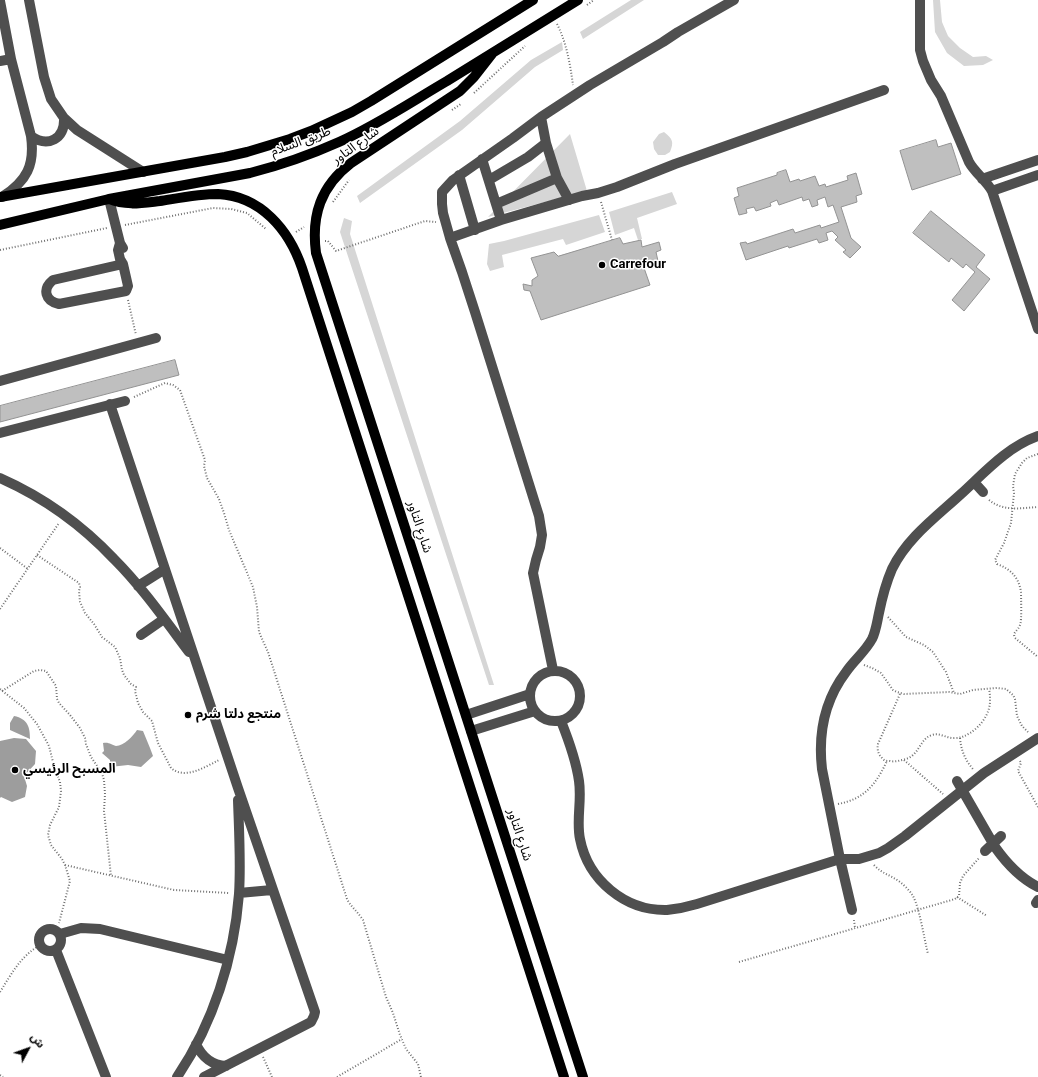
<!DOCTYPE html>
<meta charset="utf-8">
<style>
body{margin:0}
#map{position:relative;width:1038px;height:1077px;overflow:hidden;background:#fff;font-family:Roboto,"Noto Sans Arabic",sans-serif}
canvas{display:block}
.north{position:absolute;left:8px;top:1029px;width:40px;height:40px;-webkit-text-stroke:3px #fff;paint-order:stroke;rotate:49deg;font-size:11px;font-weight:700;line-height:16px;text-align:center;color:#000}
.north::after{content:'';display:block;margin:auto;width:14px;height:18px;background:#000;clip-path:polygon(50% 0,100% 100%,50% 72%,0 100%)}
</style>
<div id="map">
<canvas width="1038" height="1077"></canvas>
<div class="north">ش</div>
</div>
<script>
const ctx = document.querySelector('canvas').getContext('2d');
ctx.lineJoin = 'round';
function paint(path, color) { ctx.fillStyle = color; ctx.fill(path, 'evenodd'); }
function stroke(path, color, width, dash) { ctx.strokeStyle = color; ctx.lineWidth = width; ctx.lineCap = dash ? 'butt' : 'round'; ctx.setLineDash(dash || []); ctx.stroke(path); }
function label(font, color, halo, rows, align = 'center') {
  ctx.font = font + ' Roboto,"Noto Sans Arabic",sans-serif'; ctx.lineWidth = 3; ctx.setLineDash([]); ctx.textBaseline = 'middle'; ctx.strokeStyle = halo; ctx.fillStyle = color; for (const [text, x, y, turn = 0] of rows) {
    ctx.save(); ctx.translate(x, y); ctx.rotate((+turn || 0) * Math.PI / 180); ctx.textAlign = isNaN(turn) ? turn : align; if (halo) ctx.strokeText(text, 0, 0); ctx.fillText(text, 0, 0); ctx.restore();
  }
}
const green = new Path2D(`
 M631 0H644L583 39 580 32Z
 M933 0H940L942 22 948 36 960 48 973 57 986 56 993 60 983 65 964 66 947 53 935 32Z
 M562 42 563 50 535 67 462 130 360 203 357 196 460 121 531 60Z
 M664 132C673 139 674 142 670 152L665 155H658L654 149 653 142 659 134Z
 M570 134 587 191 488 217Z
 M672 192 677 204 637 218 642 239 638 240 634 228 615 235 609 212Z
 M599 215 605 232 566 245 563 239 502 255 504 267 490 271 487 264 489 244 504 241Z
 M344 218 352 221 350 234 494 685H489L340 232Z`);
const water = new Path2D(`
 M14 716C28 719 30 727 30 739L10 730V723Z
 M137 730 143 731 150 748 153 756 141 767 128 765 110 767V760L102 753 104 751 103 743C110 742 111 745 116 746 124 746 133 736 137 730Z
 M14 738 26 739 36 751 35 764 24 776 27 786 25 797 12 802 1 797 0 798V741Z`);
const building = new Path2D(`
 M936 140 938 147 951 143 961 174 912 190 900 151Z
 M786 170 790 182 799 179 800 181 815 176 819 186 825 184 826 187 848 180 847 176 856 173 862 194 856 196 857 202 841 207 851 238 861 247 850 258 843 252 846 250 835 240 838 237 832 231 826 233 828 240 819 243 817 239 789 248 788 246 746 260 740 243 746 242 747 244 793 229 795 233 820 225 821 228 839 222 833 205 828 207 825 197 817 200 818 205 812 207 809 199 803 201 802 197 779 205 777 200 770 203 771 206 756 211 754 207 746 209 747 213 739 215 734 198 739 196 737 188 777 175V173Z
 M931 211 985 255 976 267 990 279 964 311 952 300 975 272 966 264 963 268 951 258 949 262 913 233Z
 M620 238 623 244 641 240 642 247 659 242 661 250 656 252 658 261 643 265 650 285 541 320 530 291 524 290 523 284 532 286V280L538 276 531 258 554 252 558 256Z
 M175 360 179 375 0 422V406Z`);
const path = new Path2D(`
 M587 5 594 0
 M557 24C567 44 570 64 573 85
 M474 93 525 46
 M452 110 461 104
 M333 202 349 180
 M601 202 612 240
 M125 225 213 208 231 209 247 213 266 229
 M296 232 304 227
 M325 241H328L336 251 425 221 436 222
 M0 250 107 228
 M128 300 136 335
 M134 397 165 383 173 385 180 390 205 460 204 466 207 478 219 499 224 513 229 530 253 587 257 607 259 632 268 652 347 899C351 907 358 912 363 920L386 997 393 1013 400 1035 406 1049 418 1064 421 1077
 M1038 454 1027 458 1022 463 1015 474 1013 486 1014 493 1011 523 1004 543 995 560 997 564C1011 569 1019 578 1021 592 1021 599 1022 620 1020 625 1018 631 1012 632 1015 638L1038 657
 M989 500C1004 512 1021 508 1038 507
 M0 548 28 569
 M37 555 79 583 80 587 79 591 80 602 85 613 94 624 102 637 115 647 120 658 122 670 124 675 131 684 136 687 135 691 138 703 143 712 152 721 158 743 171 768C185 780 205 767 219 760
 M0 609 59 523
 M888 617 906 637 924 645 933 652 946 672 954 693
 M864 665 872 668 881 673 893 690 897 692 904 694 949 692 960 694 973 690 997 688 1006 689 1013 695 1015 699 1017 716 1022 726 1028 732
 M0 689 24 708 37 724 49 746 54 766 60 782 61 791 59 807 50 825 48 835 51 845 62 859 65 865 70 881 59 923
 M2 691 34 671 40 670 46 671 56 686 57 699 59 703 70 715 80 728 85 738 86 744 91 757 102 773 104 780 105 794 104 811 111 876
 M900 694 878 744C877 749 878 754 882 758 884 761 887 761 890 761 894 762 898 761 902 760 906 759 910 758 913 755 920 749 922 738 932 735 940 732 947 739 955 738 961 738 965 736 970 733 980 727 990 714 990 701 990 697 990 693 989 689
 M960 738C961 750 965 760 973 769
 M904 760 943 794
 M1020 761 1021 763 1018 771 1038 807
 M838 804C865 799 876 784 887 761
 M65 865 174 890 229 893
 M874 865C882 874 891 875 900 882 905 886 910 891 913 896 920 910 924 938 928 954
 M957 897 987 916
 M854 920 855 928
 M739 962 955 899 959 896 960 883 963 876 979 858
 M0 992C12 973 20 957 40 945
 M263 1057 272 1077
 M0 1075 3 1077
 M337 1077 402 1039`);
const minor = new Path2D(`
 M29 0 44 77 51 99 64 118 77 130 143 172
 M920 0V50L923 61 931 80 941 96 969 162C975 173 986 180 992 191L1038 329
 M0 1 11 59 31 136C35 165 27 181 2 197
 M0 61 11 59
 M541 117 546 143 557 178 569 200
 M31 136C48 148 65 139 64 118
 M482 159 501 220
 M459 175 475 230
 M982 179 1038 160
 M489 180 528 157 546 143
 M992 191 1038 175
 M109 199 120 243 123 248
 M496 204 557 178
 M450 238 501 220 582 196 598 193 617 187 675 164 884 90
 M120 243 118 250 120 259 123 264 128 286 126 291 59 304C45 301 42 289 53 280L123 264
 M0 381 156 338
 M110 404 238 788 315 1012 314 1016 311 1022 204 1077
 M0 433 125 401
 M0 478C43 497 82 525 114 559 142 587 165 620 189 652
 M974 482 983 492
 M138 586 165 569
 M141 635 164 619
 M553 670 533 573 536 560 540 547 542 535 539 516 475 312 462 272 450 238 443 213 442 204V192L453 180 513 138 541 117 590 85 663 42 678 32 734 0
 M530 696a25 25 0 1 1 50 0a25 25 0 1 1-50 0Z
 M466 715 530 694
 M561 721C569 741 576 760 579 781 582 801 576 820 580 839 588 880 625 911 667 910 677 909 687 907 697 904L840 859H859L879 853 888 848 905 836 984 773 1038 738
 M471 731 535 711
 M957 781 995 847C1007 864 1020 878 1038 887
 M985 851 1001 836
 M239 893 272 890
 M1036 903 1038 900
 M852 910 840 859 822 769C818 734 824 701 846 672 854 660 865 652 872 639 876 631 877 622 879 613 882 598 886 583 892 569 907 538 936 517 961 494 985 472 1007 447 1038 436
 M39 940a11 11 0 1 1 22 0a11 11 0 1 1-22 0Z
 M60 934 81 928 100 929 228 960
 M56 950 106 1077
 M196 1044C202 1057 211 1065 226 1066
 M177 1077C213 1024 234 958 239 894 241 863 239 831 238 800`);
const major = new Path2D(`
 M492 54 474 77 460 91 351 163C321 186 311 215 316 253L583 1077
 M0 197 225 157 247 152 290 139 311 131 352 112 371 101 533 0
 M109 199C126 206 142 203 160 201 179 198 199 194 218 194 261 196 289 230 302 268L564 1077
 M0 225 109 199 250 173C281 165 310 155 339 142 377 125 411 102 447 81 491 54 534 27 578 0`);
const markers = [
 [602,265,4,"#000"],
 [188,715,4,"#000"],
 [15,770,4,"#000"]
];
const streetNames = [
 ["طريق السلام",301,142,-20],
 ["شارع التاور",356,146,-36],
 ["شارع التاور",419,527,72],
 ["شارع التاور",519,835,72]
];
const poiNames = [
 ["Carrefour",610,265],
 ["منتجع دلتا شرم",196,715],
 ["المسبح الرئيسي",23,770]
];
paint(green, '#d6d6d6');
paint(water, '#9d9d9d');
paint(building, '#bfbfbf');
stroke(building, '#939393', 1);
stroke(path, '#717171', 2, [1, 2]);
stroke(minor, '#4f4f4f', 10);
stroke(major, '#000', 10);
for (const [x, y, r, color] of markers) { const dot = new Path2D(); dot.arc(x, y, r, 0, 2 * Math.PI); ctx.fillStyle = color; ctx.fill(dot); stroke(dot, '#fff', 1.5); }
label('13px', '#000', '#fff', streetNames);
label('bold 13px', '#000', '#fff', poiNames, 'left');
</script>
